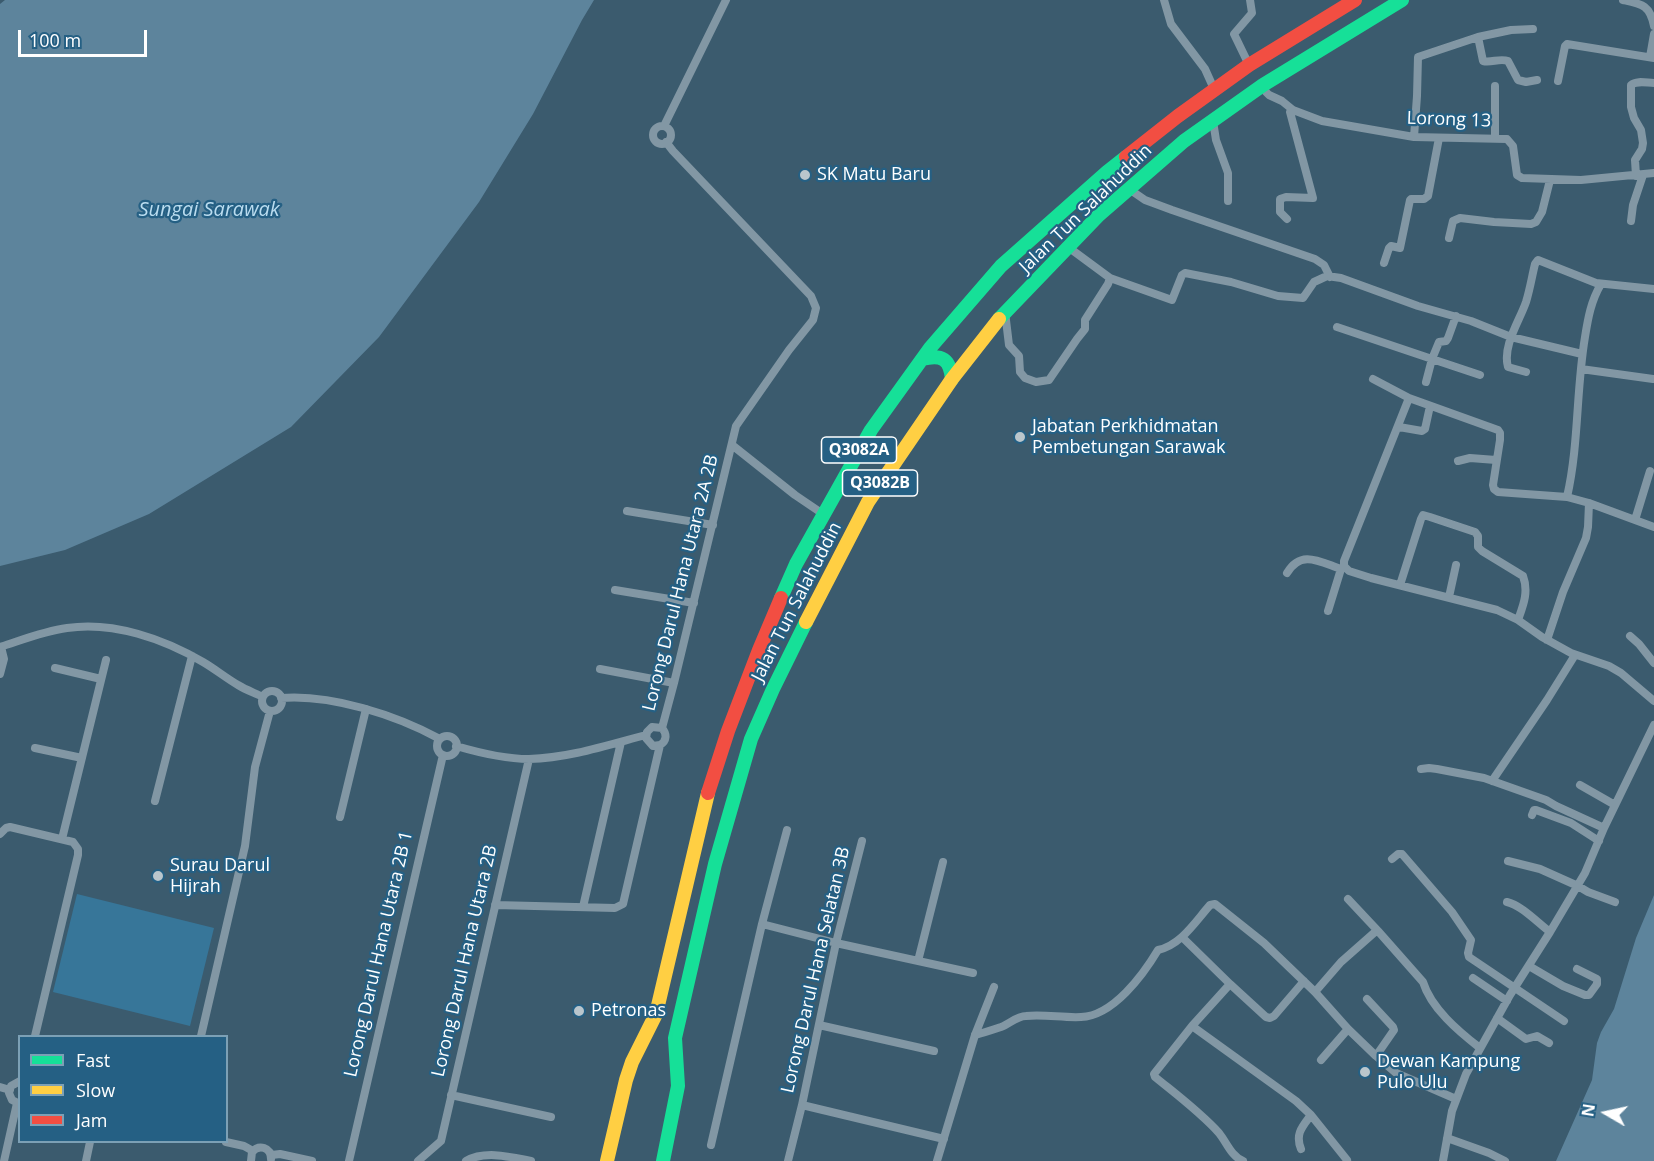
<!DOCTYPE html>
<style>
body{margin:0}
#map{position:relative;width:1654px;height:1161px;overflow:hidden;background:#3b5b6e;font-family:"Open Sans",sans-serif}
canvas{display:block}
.legend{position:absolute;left:18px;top:1035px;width:210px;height:108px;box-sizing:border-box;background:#256084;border:2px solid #7ca0b5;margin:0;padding:8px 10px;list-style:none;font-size:18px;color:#fff}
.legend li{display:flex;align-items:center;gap:12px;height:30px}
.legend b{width:30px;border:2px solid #7ca0b5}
.north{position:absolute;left:1576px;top:1083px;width:60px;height:60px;-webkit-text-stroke:4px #256084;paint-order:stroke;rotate:279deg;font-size:16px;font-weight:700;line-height:24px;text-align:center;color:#fff}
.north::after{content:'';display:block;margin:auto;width:21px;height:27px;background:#fff;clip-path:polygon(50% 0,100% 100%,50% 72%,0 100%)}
.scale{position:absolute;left:18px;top:30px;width:129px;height:27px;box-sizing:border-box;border:3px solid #fff;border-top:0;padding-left:8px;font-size:18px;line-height:21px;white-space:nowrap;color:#fff;-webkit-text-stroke:4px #256084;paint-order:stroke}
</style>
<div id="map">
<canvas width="1654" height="1161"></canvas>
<ul class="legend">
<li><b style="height:8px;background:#16e098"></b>Fast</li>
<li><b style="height:8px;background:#ffcf43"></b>Slow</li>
<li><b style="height:8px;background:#f24e42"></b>Jam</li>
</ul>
<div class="north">N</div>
<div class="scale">100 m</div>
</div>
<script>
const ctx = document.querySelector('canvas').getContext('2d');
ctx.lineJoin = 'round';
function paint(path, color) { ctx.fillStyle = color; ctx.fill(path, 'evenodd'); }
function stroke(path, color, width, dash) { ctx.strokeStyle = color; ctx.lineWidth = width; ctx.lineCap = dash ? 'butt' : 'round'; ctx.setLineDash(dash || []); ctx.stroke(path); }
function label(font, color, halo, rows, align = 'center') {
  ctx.font = font + ' "Open Sans",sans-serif'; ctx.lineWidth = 4.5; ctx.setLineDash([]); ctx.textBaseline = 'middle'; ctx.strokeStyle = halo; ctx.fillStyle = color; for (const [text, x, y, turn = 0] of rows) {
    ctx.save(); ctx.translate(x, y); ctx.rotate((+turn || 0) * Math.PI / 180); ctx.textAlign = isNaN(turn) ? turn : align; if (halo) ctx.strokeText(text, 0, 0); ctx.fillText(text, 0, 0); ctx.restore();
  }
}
const green = new Path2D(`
 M77 894 214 928 190 1026 53 992Z`);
const water = new Path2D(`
 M5 0H594L582 20 533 114 479 202 379 337 291 427 149 514 65 550 0 566V4Z
 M1654 895V1161H1556L1592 1080 1597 1043 1601 1032 1614 1009 1636 938Z`);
const street = new Path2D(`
 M1164 0 1171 24 1205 69 1214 89
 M1623 0C1642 4 1650 5 1654 26
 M1478 37 1483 61C1491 63 1500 58 1508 61L1518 80 1526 82 1537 80
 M1650 57 1654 34
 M1249 65 1234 34 1252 13 1250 0
 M1558 81 1565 46 1567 44 1654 58
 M1263 85 1266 92 1269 95 1282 101 1293 110 1322 121 1414 137 1507 139 1513 146 1517 175 1522 178 1581 180 1654 173
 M1213 121 1216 140 1228 173V201
 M664 126 726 0
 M653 135a9 9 0 1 1 18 0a9 9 0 1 1-18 0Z
 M1414 137 1417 96 1418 57 1478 37 1511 30 1533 29
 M1495 138V86
 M1636 176 1635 160 1642 149 1643 143 1641 130 1634 118 1631 107V85C1637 80 1647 83 1654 83
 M1129 189 1145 200 1172 210 1315 259 1324 265 1330 277
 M1287 219 1280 212V199L1286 197 1313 198 1290 112 1293 110
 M1631 221 1633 205 1643 175
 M1449 238 1453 221 1460 218 1494 222 1531 224 1536 222 1542 212 1550 180
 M1068 247 1110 278 1172 300 1182 275 1185 273 1231 282 1278 296 1303 298 1314 282 1327 276 1341 278 1418 306 1471 321 1511 337 1582 354
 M1384 263 1389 248 1391 246 1400 248 1410 200 1411 199H1424L1428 196 1439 138
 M1601 284C1591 301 1588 318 1585 337 1576 390 1579 445 1567 497L1498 492 1494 489 1493 485 1500 440V433L1498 430 1409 398 1344 561V566L1349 571 1371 578 1497 610 1518 620 1542 637 1571 653 1609 666 1621 673 1654 701
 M1005 312 1009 345 1019 356 1020 372 1025 378 1036 382 1049 380 1077 339 1085 329V320L1108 284 1110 278
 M1456 316 1448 338 1446 341 1439 342 1432 359 1480 375
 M1337 327 1432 359 1426 382
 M1581 369 1653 379
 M1526 372 1508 367C1502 346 1520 320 1526 302 1530 289 1532 276 1535 264L1538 260 1596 283 1654 289
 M1373 379 1409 398
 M1399 427 1422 431 1425 429 1430 406
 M732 445 795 495 823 514
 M1458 461 1470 458 1496 460
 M1567 497 1589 503 1654 527
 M627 511 713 525
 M1635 520 1650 471
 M1287 573C1301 549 1320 562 1341 569L1344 566
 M1400 585 1421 519 1423 515 1430 517 1475 532 1478 536V547L1482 551 1523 576C1529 592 1523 606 1518 620
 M615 590 694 603
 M1449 597 1456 565
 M1328 611 1341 569
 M1630 636 1639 644 1654 663
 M1547 640 1563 592 1586 538 1588 527 1589 503
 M0 647C22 640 44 631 67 628 113 621 164 639 203 662 215 669 226 678 238 685 246 690 255 693 263 697
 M55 668 101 679
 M600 669 674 683
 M0 674 4 659 1 647
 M262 701a10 10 0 1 1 20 0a10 10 0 1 1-20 0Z
 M281 698C331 694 396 715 440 739
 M662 728 674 683 736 426 789 350 813 320 816 308 811 296 673 151 666 142
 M437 746a10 10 0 1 1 20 0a10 10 0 1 1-20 0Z
 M456 746C480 753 505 759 529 759 569 758 608 745 646 735
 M35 748 82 758
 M1421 769 1429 768 1437 769 1484 778 1546 800 1556 806 1604 828
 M1492 781 1547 700 1575 655
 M1580 785 1615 805
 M155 801 192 656
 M1532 815 1534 810H1536L1571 823 1599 841
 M340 817 366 709
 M0 834 6 828 10 827 73 842 78 849V855L35 1036
 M62 839 106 660
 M1392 859 1398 854H1402L1452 912 1471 940 1468 953 1469 957 1564 1021
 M1508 861 1540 869 1578 886 1588 892 1615 902
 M1348 899 1378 931
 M1507 902C1521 905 1538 923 1550 932
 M495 905 615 908 623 904 660 745C667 741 667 734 662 728L652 727 647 732 646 738 653 746 660 745
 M583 907 621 742
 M762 924 836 943 973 973
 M1182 937 1230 984
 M918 961 943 862
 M1529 966 1563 986 1585 995H1589L1597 984V979L1577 969
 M1473 978 1507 1001
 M1315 992 1341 962 1375 932 1378 931 1423 982C1431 1008 1458 1031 1480 1048
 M1367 999 1393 1027 1394 1030 1376 1056
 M1497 1018 1526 1039 1537 1036 1549 1043
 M819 1025 934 1051
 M1192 1026 1296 1101 1311 1115 1347 1160
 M975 1035C983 1033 992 1030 1001 1027 1009 1024 1017 1016 1026 1016 1044 1014 1063 1018 1081 1017 1113 1016 1143 975 1158 950 1181 945 1195 922 1210 905L1215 904 1264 943 1315 992 1348 1029 1376 1056 1396 1073 1456 1099
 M201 1036 245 846 255 767 270 711
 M1321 1060 1348 1029
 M20 1081 11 1086 9 1093 12 1100 20 1104
 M0 1087 10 1090
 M451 1095 551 1117
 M802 1105 944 1139
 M1447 1138 1489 1153 1505 1161
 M226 1142 244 1146 253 1151
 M711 1145 762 924 787 830
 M1301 1149C1295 1134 1302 1127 1311 1115
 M272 1155 280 1154 312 1161
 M4 1161 17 1103
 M86 1161 90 1142
 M251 1161 252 1152C259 1144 271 1147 271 1159
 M349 1161 443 755
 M418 1161 441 1141 529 759
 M466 1161C485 1150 511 1157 531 1161
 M788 1161 802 1105 836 943 862 841
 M937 1161 975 1035 994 987
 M1243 1161C1231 1156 1227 1143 1219 1133 1200 1112 1177 1095 1155 1077L1154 1074 1192 1026 1230 984 1266 1017 1270 1018 1274 1016 1304 981
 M1443 1161 1452 1111 1466 1074 1510 995 1550 932 1585 873 1604 828 1654 725`);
const fast = new Path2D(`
 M999 319 1099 215 1184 141 1263 85 1402 0
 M922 359C942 354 950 359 952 379
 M781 598 796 564 871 430 930 348 1001 266 1107 172 1126 157
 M663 1161 678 1086 675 1038 715 864 751 739 773 689 806 622`);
const slow = new Path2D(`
 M806 622 868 502 952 379 999 319
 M607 1161 626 1080 632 1062 656 1014 708 793`);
const jam = new Path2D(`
 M1126 157 1178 116 1249 65 1355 0
 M708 793 728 731 759 650 781 598`);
const markers = [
 [805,175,6,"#bac6cc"],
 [1020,437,6,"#bac6cc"],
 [158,876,6,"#bac6cc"],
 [579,1011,6,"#bac6cc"],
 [1365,1072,6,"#bac6cc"]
];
const shields = [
 [859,450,75],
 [880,483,75]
];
const shieldNames = [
 ["Q3082A",859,450],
 ["Q3082B",880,483]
];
const streetNames = [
 ["Lorong 13",1449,120,2],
 ["Jalan Tun Salahuddin",1086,209,-44],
 ["Lorong Darul Hana Utara 2A 2B",681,583,-76],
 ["Jalan Tun Salahuddin",797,602,-63],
 ["Lorong Darul Hana Utara 2B 1",379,954,-77],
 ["Lorong Darul Hana Utara 2B",465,961,-77],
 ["Lorong Darul Hana Selatan 3B",816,970,-77]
];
const poiNames = [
 ["SK Matu Baru",817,175],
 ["Jabatan Perkhidmatan",1032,427],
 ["Pembetungan Sarawak",1032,448],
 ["Surau Darul",170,866],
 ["Hijrah",170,887],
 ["Petronas",591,1011],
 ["Dewan Kampung",1377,1062],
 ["Pulo Ulu",1377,1083]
];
const waterNames = [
 ["Sungai Sarawak",209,210]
];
paint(green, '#377699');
paint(water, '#5d849c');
stroke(street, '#8297a4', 8);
stroke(fast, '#16e098', 14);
stroke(slow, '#ffcf43', 14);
stroke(jam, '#f24e42', 14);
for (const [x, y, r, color] of markers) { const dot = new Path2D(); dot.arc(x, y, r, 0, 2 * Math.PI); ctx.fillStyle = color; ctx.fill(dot); stroke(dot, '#256084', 2); }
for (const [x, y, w] of shields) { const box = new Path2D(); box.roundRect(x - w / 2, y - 13, w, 26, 4.5); ctx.fillStyle = '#256084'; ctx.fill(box); stroke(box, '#fff', 1.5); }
label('bold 16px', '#fff', null, shieldNames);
label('18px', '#fff', '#256084', streetNames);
label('18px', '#fff', '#256084', poiNames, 'left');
label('italic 20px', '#badcef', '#256084', waterNames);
</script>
